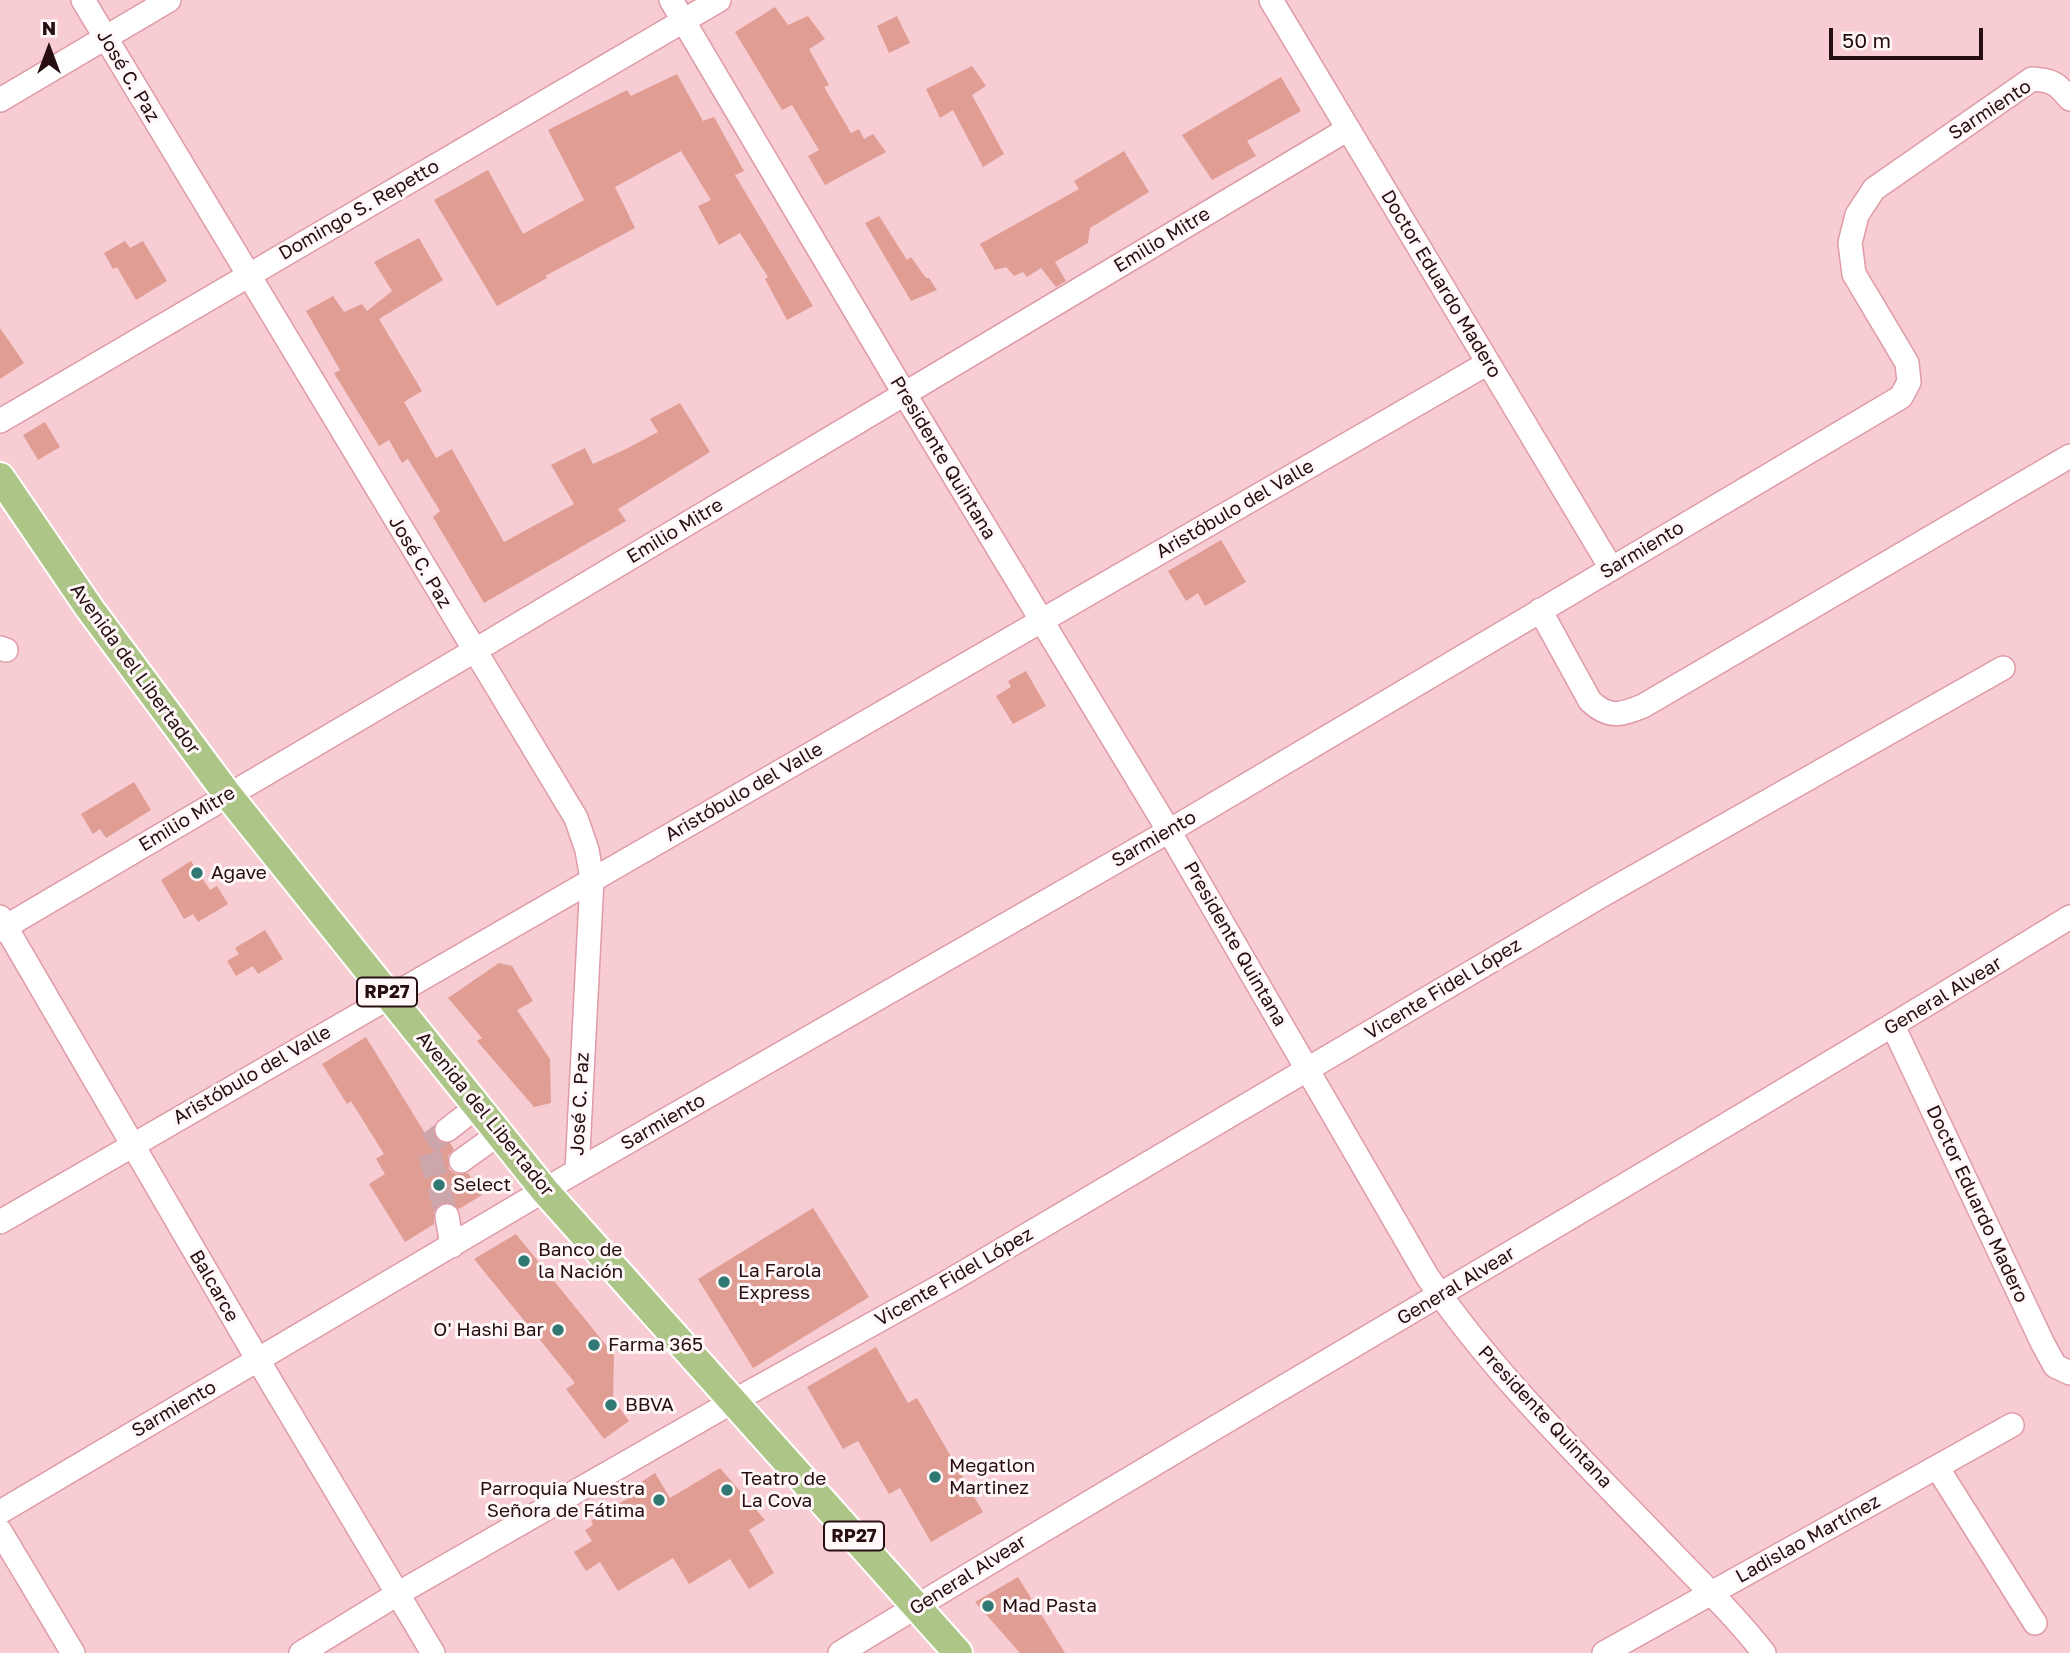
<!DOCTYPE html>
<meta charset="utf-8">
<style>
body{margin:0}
#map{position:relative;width:2070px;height:1653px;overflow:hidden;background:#f7ccd2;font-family:"Golos Text",sans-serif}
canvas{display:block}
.north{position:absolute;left:14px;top:14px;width:70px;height:70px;-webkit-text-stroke:5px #fff7f8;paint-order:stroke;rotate:0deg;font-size:19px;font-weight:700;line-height:28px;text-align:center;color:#260e13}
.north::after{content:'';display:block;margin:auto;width:24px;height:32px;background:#260e13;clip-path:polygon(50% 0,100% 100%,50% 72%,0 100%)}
.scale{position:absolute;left:1829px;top:28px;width:154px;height:32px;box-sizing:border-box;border:4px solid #260e13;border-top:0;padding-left:9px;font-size:21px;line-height:24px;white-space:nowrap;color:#260e13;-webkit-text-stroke:5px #fff7f8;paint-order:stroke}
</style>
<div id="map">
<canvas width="2070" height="1653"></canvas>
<div class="north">N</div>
<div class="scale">50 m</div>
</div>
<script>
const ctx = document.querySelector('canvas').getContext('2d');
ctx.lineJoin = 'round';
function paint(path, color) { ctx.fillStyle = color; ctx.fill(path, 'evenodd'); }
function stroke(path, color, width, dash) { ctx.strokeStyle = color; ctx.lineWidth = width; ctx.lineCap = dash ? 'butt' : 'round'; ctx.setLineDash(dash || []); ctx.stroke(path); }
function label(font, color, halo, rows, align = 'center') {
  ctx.font = font + ' "Golos Text",sans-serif'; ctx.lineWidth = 6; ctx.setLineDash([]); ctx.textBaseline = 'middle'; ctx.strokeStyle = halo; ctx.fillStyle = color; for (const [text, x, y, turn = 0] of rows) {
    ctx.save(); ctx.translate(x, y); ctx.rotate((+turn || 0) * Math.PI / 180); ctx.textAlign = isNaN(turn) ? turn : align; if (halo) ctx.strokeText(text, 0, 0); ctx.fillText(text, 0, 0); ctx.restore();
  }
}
const building = new Path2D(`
 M775 7 788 25 808 16 825 39 809 49 829 85 824 87 851 133 859 129 864 139 873 134 886 152 825 185 808 156 819 150 792 105 782 110 735 32Z
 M897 16 910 43 889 53 877 26Z
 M972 66 986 86 972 95 1004 154 983 167 953 110 940 118 926 89Z
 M677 74 703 121 714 117 744 171 735 175 813 306 787 320 765 279 768 277 740 233 719 245 698 206 711 200 681 151 615 187 635 228 545 276 547 278 497 306 434 200 488 170 523 234 584 200 548 130 627 90 631 96Z
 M1281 77 1301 111 1247 141 1256 156 1212 180 1182 135Z
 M1124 151 1149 192 1090 228 1088 243 1055 262 1066 281 1056 287 1041 268 1027 277 1023 272 1014 276 1006 267 995 270 980 244 1079 189 1074 181Z
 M879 216 907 260 911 257 926 278H929L937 290 911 301 865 223Z
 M419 238 443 280 379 319 422 391 404 402 436 458 452 449 504 542 574 504 551 465 585 448 593 464 626 449 658 432 650 419 680 403 710 452 618 509 626 521 484 603 433 517 440 511 408 459 402 463 389 440 379 446 334 373 340 370 306 311 333 296 344 312 362 304 367 311 392 291 374 262Z
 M125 241 130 248 143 241 167 281 136 300 117 267 113 269 104 253Z
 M0 328 24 363 0 379Z
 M45 422 60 447 38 460 23 435Z
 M1221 540 1246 582 1205 606 1198 593 1186 601 1168 571Z
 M1026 671 1046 706 1013 724 996 696 1011 687 1008 681Z
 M134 782 151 810 106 838 100 829 93 834 81 814Z
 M191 861 210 890 217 886 228 904 198 922 193 914 184 919 161 880Z
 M265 930 283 959 258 974 253 966 236 976 227 961 239 954 235 948Z
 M499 963 512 966 533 1001 517 1010 550 1059 551 1103 534 1107 477 1041 482 1038 448 998Z
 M366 1037 431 1143 437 1140 442 1143H450L454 1149 448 1156 449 1169 456 1174 468 1173 482 1195 459 1209 451 1203 439 1205 434 1212V1224L405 1242 369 1184 385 1174 376 1159 384 1154 351 1101 347 1104 322 1064Z
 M813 1208 869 1297 753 1368 698 1279Z
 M516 1234 614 1355 613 1399 629 1421 604 1439 566 1389 575 1383 474 1259Z
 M876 1347 908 1403 917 1398 983 1512 931 1542 900 1488 889 1494 858 1441 843 1449 807 1387Z
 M720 1468 765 1520 749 1530 774 1573 749 1589 730 1559 689 1584 673 1558 618 1591 600 1562 586 1571 574 1552 592 1541 585 1530 593 1525 591 1521 638 1492 635 1486 655 1473 670 1498Z
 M1018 1577 1031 1598 1065 1653H1020L975 1602Z`);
const minorTunnel = new Path2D(`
 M447 1130 427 1145 447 1216`);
const minor = new Path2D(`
 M83 0 576 818 587 850 592 879 577 1171
 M671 0 904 393 1169 831 1427 1276C1497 1379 1588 1465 1674 1555 1705 1587 1737 1618 1764 1653
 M1271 0 1611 568
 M0 100 169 0
 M0 421 719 0
 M1540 610 1590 701C1609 719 1621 715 1643 706L2070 456
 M0 648 6 650
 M0 917 258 1360 433 1653
 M0 930 474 651 1348 129
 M1893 1026 2042 1342 2055 1366 2070 1373
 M447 1130 478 1106
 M461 1161 500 1133
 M447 1216 452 1246
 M0 1222 1488 363
 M1937 1467 2035 1623
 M0 1512 577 1171 1169 831 1901 397 1909 382 1907 363 1854 274 1850 243 1857 215 1874 189 2032 79C2053 80 2057 84 2070 99
 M0 1531 73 1653
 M301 1653 399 1593 732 1402 946 1283 1604 894 2003 668
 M840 1653C1248 1404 1663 1167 2070 917
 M1604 1653 2012 1425`);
const major = new Path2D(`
 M0 477 90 609 228 795 545 1191 958 1653`);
const markers = [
 [197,873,7,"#307873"],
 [439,1185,7,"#307873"],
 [524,1261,7,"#307873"],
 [724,1282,7,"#307873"],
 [558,1330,7,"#307873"],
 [594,1345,7,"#307873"],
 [611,1405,7,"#307873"],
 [935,1477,7,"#307873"],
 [727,1490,7,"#307873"],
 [659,1500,7,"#307873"],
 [988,1606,7,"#307873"]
];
const shields = [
 [387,992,60],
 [854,1536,60]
];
const shieldNames = [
 ["RP27",387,992],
 ["RP27",854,1536]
];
const streetNames = [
 ["José C. Paz",128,76,59],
 ["Sarmiento",1990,110,-33],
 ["Domingo S. Repetto",359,210,-30],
 ["Emilio Mitre",1162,240,-31],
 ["Doctor Eduardo Madero",1441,284,59],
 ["Presidente Quintana",943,458,59],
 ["Aristóbulo del Valle",1235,509,-30],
 ["Emilio Mitre",675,531,-31],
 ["Sarmiento",1642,550,-31],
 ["José C. Paz",420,562,59],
 ["Avenida del Libertador",135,669,54],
 ["Aristóbulo del Valle",744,792,-30],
 ["Emilio Mitre",187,819,-31],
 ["Sarmiento",1154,839,-30],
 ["Presidente Quintana",1235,944,60],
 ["Vicente Fidel López",1443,989,-31],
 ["General Alvear",1943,996,-31],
 ["Aristóbulo del Valle",252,1075,-30],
 ["José C. Paz",580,1104,-87],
 ["Avenida del Libertador",485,1114,51],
 ["Sarmiento",663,1122,-30],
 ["Doctor Eduardo Madero",1977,1204,65],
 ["Vicente Fidel López",954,1277,-30],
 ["Balcarce",214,1286,60],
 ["General Alvear",1456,1286,-31],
 ["Sarmiento",174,1409,-30],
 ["Presidente Quintana",1545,1417,47],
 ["Ladislao Martínez",1808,1539,-29],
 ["General Alvear",968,1575,-32]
];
const poiNames = [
 ["Agave",211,873],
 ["Select",453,1185],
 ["Banco de",538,1250],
 ["la Nación",538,1272],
 ["La Farola",738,1271],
 ["Express",738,1293],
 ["O' Hashi Bar",544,1330,"right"],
 ["Farma 365",608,1345],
 ["BBVA",625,1405],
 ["Megatlon",949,1466],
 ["Martinez",949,1488],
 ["Teatro de",741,1479],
 ["La Cova",741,1501],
 ["Parroquia Nuestra",645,1489,"right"],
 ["Señora de Fátima",645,1511,"right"],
 ["Mad Pasta",1002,1606]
];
paint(building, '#e09d94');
stroke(minorTunnel, '#cda6ac', 23, [23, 11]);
stroke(minor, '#df9ba7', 26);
stroke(major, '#fff', 32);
stroke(minor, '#fff', 23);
stroke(major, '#adc586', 28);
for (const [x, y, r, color] of markers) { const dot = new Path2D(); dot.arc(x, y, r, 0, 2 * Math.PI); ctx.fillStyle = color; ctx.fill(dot); stroke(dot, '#fff7f8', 2.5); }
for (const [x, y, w] of shields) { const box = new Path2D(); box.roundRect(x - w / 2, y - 14.5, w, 29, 5); ctx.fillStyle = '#fff7f8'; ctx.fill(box); stroke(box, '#260e13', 2); }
label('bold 18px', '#260e13', null, shieldNames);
label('19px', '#260e13', '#fff7f8', streetNames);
label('19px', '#260e13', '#fff7f8', poiNames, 'left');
</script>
